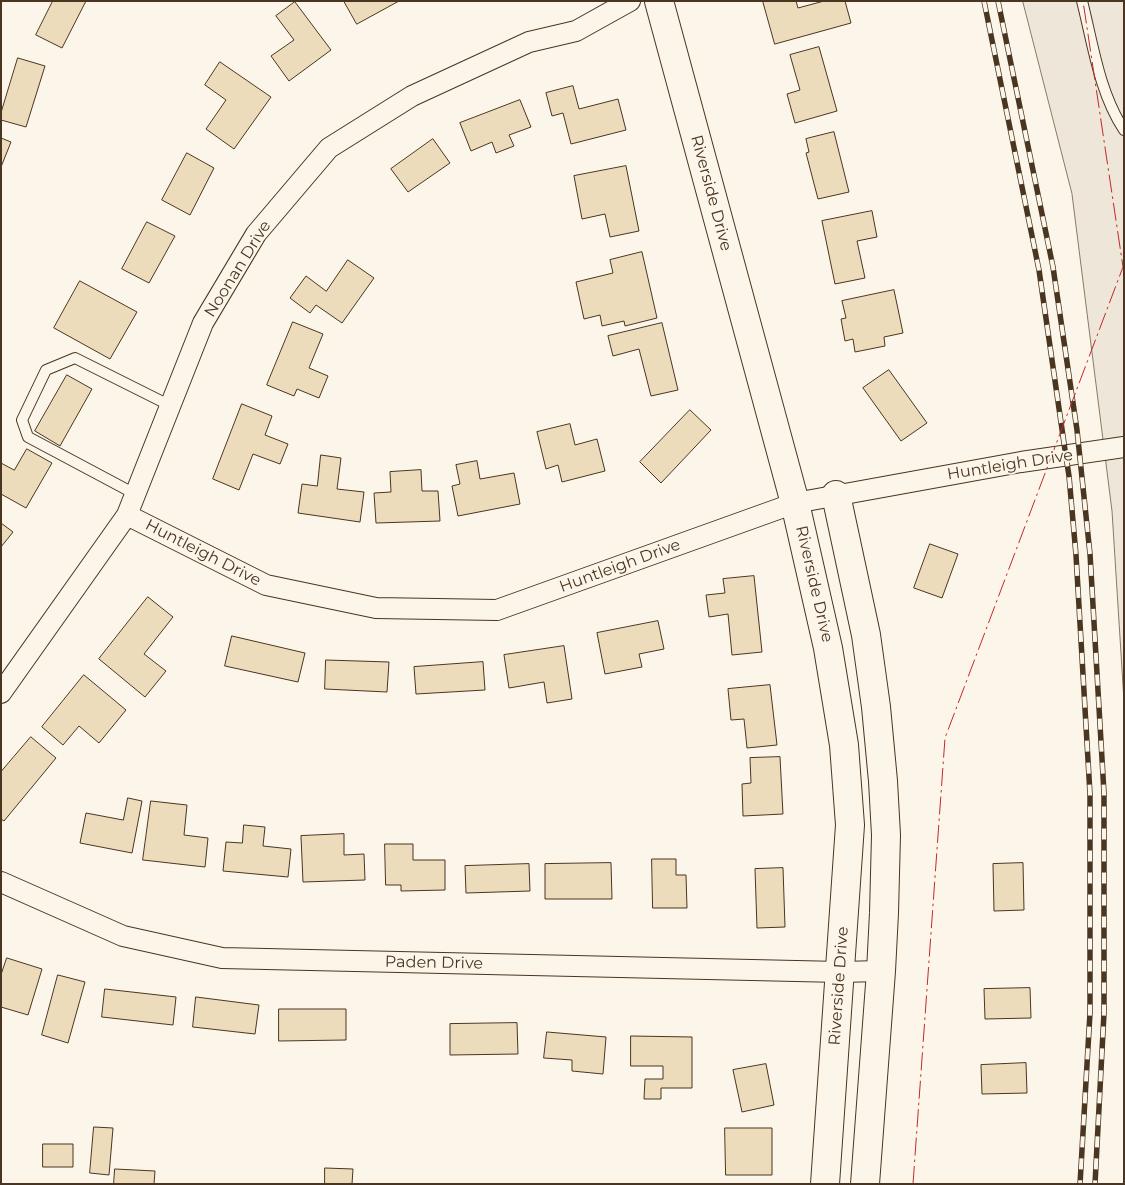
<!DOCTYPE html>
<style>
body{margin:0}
#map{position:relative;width:1125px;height:1185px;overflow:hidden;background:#fbf6e9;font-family:Montserrat,sans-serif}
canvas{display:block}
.frame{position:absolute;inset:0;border:2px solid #4a3520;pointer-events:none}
</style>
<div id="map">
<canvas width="1125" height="1185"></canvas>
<div class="frame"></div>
</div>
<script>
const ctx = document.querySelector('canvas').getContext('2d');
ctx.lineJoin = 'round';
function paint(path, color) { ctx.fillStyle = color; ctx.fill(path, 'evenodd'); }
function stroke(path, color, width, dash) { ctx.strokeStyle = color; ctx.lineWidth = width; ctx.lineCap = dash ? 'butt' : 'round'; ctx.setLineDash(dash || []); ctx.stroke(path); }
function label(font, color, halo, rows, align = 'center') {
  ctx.font = font + ' Montserrat,sans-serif'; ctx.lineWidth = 4; ctx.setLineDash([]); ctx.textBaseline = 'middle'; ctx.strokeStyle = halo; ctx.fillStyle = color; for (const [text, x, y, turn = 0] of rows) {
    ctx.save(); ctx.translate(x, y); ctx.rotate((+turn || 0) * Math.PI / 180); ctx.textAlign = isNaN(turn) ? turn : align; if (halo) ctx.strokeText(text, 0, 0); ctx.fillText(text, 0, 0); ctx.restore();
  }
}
const green = new Path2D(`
 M1023 1H1124V701L1112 511 1072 194Z`);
const building = new Path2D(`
 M53 1H86L62 48 36 35Z
 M344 1H399L357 24Z
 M763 1H796L798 8 824 1H845L851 23 775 44Z
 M295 2 331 50 289 81 271 56 294 40 276 16Z
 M819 47 837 111 795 123 787 94 800 90 790 55Z
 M18 58 45 66 26 127 1 120V113Z
 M220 62 271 97 234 149 206 129 226 100 205 85Z
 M573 86 579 109 618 99 626 130 571 144 563 113 552 116 546 93Z
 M520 100 531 127 509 135 514 146 496 153 492 142 471 151 460 123Z
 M834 132 849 192 818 199 806 153 809 152 806 139Z
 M1 138 11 142 1 167Z
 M433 139 450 163 408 192 391 169Z
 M187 153 214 168 190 215 162 200Z
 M626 166 639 231 610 237 605 214 582 219 574 176Z
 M872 211 877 237 857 241 865 278 835 284 822 221Z
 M147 222 175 236 149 283 122 269Z
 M642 252 657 318 625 326 624 321 602 326 600 315 584 319 576 282 613 273 610 260Z
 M348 260 374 278 342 323 316 305 310 313 290 298 306 276 326 291Z
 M80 281 137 312 110 359 54 328Z
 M894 290 903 333 884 337 885 346 855 352 853 339 845 341 841 319 846 318 842 301Z
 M293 322 323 334 309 368 328 376 319 398 297 389 294 396 267 385Z
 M662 323 678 390 651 396 639 349 613 356 608 336Z
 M889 370 927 423 901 441 863 388Z
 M67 375 92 389 60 446 35 431Z
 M242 404 272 416 265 435 288 444 280 464 253 454 239 490 213 479Z
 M690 410 711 430 661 483 640 462Z
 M570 424 575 445 597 439 605 471 562 482 558 465 546 469 537 432Z
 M27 449 52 463 26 508 1 494V463L14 470Z
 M321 455 341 458 337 489 364 492 360 522 298 513 302 484 317 486Z
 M477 461 480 479 514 473 520 504 458 516 452 486 460 484 456 465Z
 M421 470 422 491H438L440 521 376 523 374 493 391 492 390 472Z
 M1 523 13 532 1 547Z
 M930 544 958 554 942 598 914 588Z
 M754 576 762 652 732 655 728 614 709 617 706 595 725 593 723 579Z
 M148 597 173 617 144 654 166 671 145 697 99 659Z
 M658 621 664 649 639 654 642 667 605 674 597 633Z
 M232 636 305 653 298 682 225 666Z
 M564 646 572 699 547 703 544 682 509 688 504 655Z
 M326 660 389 662 387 692 325 689Z
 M483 662 485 690 416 694 414 667Z
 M84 675 126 710 99 743 79 726 63 745 42 727Z
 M770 685 777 745 747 748 744 719 731 720 728 689Z
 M31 737 56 758 4 821 1 819V772Z
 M780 757 783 814 743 816 742 784 751 783 750 758Z
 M128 798 142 801 132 853 80 843 86 813 123 820Z
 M151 801 187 805 184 835 208 838 205 867 143 860Z
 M244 825 265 827 263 846 291 849 288 877 223 871 226 842 242 843Z
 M344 834V855L364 854 365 880 303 882 301 836Z
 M385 844H413V860H445V890L401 891V885H386Z
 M652 859H676V875H686L687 908H653Z
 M611 863 612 899H545V864Z
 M1023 863 1024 910 994 911 993 864Z
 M529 864 530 891 466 893 465 866Z
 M783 868 785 927 757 928 755 869Z
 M7 958 42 969 28 1015 1 1007V975Z
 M58 975 85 982 68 1043 42 1035Z
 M1030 988 1031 1018 985 1019 984 989Z
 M105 989 176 997 173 1025 102 1017Z
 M196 997 259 1005 255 1034 193 1027Z
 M279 1009H346V1040L279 1041Z
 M517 1023 518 1054 450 1055V1024Z
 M547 1032 606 1037 603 1074 572 1071V1060L544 1058Z
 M631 1036 692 1037V1088H661V1099H644L645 1079H663V1066H631Z
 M1026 1063 1027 1093 982 1094 981 1065Z
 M766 1064 774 1105 742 1112 733 1070Z
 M94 1127 113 1128 109 1175 90 1173Z
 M725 1128H772V1175H726Z
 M43 1144H73V1167H43Z
 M325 1168 353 1169 352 1184H325Z
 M115 1169 155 1171 154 1184H114Z`);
const lane = new Path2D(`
 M1082 1C1093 44 1099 92 1124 130
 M135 494 28 437 22 420 46 370 75 358 171 406`);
const street = new Path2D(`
 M127 515 266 585 376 608 497 610 795 503 1021 462 1124 447
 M1 693 127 515 203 323 256 234 329 148 412 96 529 42 576 31 630 1
 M1 882 123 936 222 958 840 972 881 971`);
const secondary = new Path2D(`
 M659 1 795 503 828 648 844 745 850 825 825 1184
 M836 495 866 635 876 707 883 781 886 835 884 913 881 971 865 1184`);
const rail = new Path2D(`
 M984 1 1039 270 1065 450 1069 476 1076 555 1090 794V1013L1080 1184
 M998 1 1053 267 1077 430 1090 554 1104 793V1013L1095 1184`);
const power = new Path2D(`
 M913 1184 945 738 1123 267 1083 1`);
const streetNames = [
 ["Riverside Drive",711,193,75],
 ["Noonan Drive",238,269,-58],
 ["Huntleigh Drive",1010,465,-9],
 ["Huntleigh Drive",203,553,27],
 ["Huntleigh Drive",620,566,-20],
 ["Riverside Drive",814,584,77],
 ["Paden Drive",434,963,1],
 ["Riverside Drive",839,986,-86]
];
paint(green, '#ede6d9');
stroke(green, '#887966', 1);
paint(building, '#ecdcbc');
stroke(building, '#4a3520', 1);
stroke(lane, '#4a3520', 12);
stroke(street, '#4a3520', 22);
stroke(secondary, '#4a3520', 30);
stroke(lane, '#fbf6e9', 10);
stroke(street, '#fbf6e9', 20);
stroke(secondary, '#fbf6e9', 28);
stroke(rail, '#4a3520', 5.5);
stroke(rail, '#fbf6e9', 4, [11]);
stroke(power, '#c62828', 1, [18, 4, 2.5, 4]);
label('16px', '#4a3520', '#fbf6e9', streetNames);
</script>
